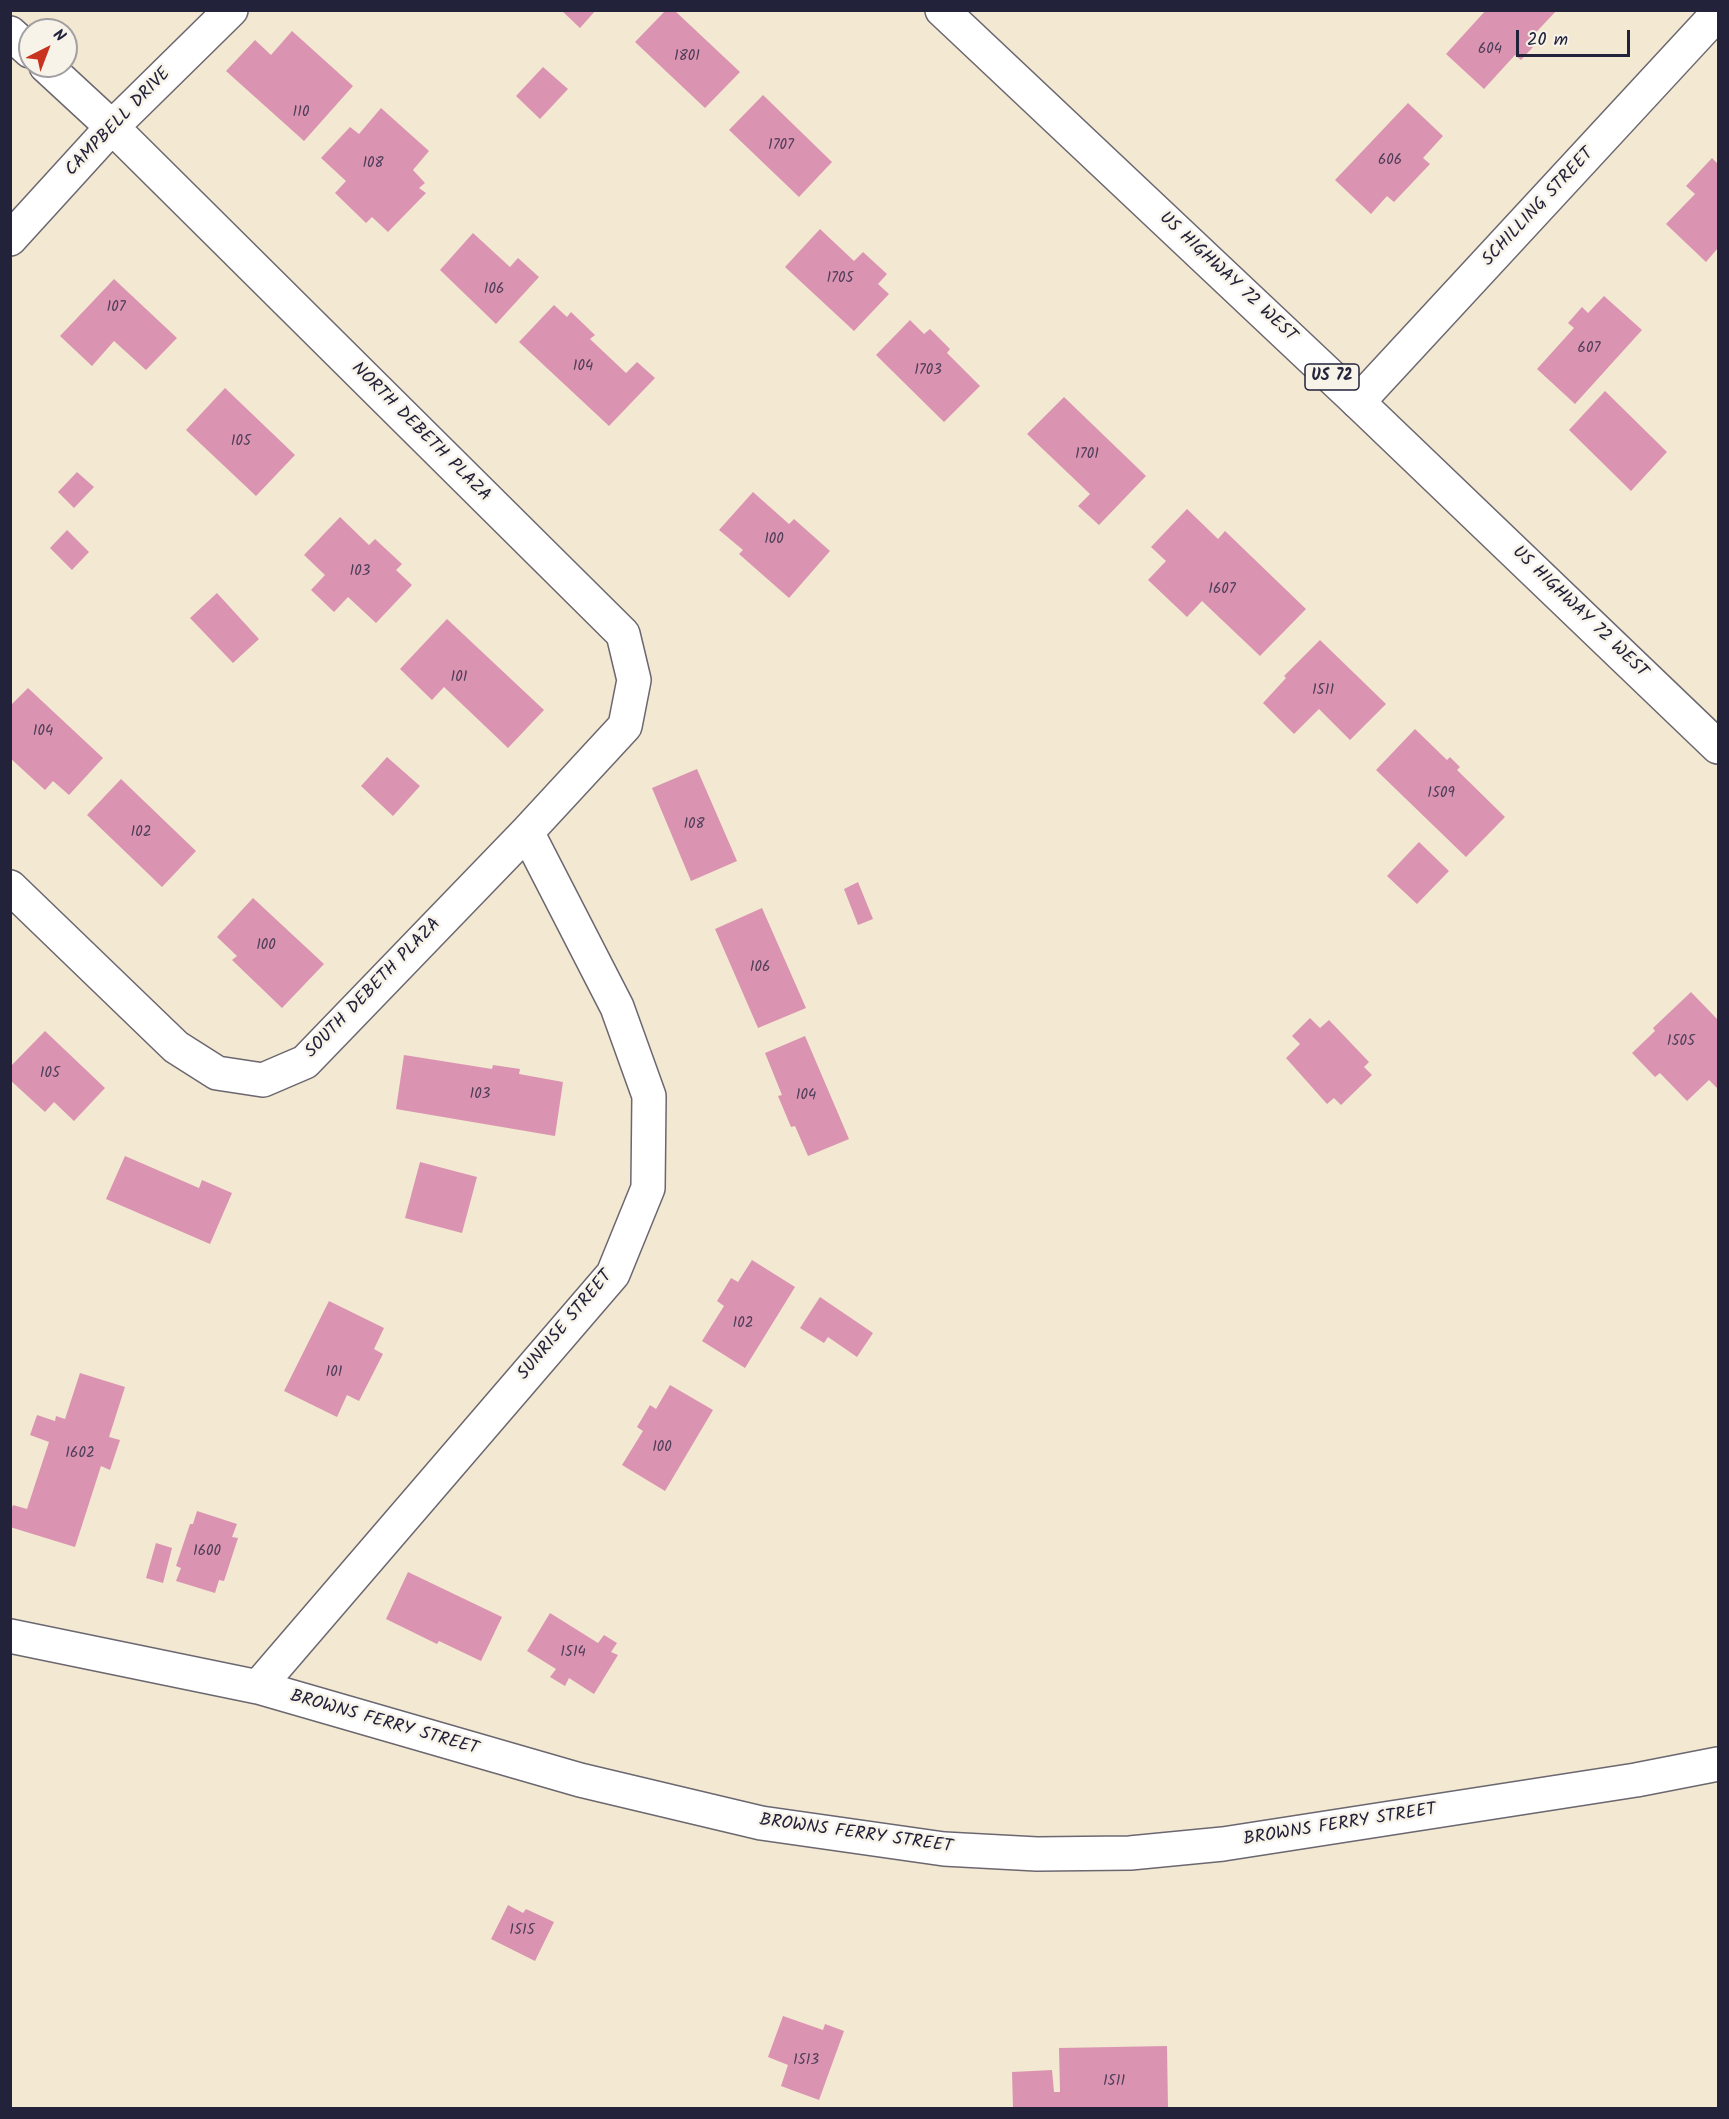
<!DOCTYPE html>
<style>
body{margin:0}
#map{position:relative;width:1729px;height:2119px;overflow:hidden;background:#f3e8d1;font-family:Kalam,sans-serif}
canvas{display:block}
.frame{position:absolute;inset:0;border:12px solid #22223b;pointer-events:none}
.north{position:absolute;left:18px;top:18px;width:60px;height:60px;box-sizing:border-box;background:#f7f3e8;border:2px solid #a29fa3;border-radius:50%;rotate:42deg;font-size:16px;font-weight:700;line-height:24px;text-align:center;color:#22223b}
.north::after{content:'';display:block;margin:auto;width:21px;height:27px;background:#c8321e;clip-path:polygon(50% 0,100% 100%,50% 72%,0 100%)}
.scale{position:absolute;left:1516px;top:30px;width:114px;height:27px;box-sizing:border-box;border:3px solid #22223b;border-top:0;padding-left:8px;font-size:18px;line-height:21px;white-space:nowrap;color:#22223b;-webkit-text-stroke:4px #f7f3e8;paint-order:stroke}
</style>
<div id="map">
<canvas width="1729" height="2119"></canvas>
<div class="frame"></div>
<div class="north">N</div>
<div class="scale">20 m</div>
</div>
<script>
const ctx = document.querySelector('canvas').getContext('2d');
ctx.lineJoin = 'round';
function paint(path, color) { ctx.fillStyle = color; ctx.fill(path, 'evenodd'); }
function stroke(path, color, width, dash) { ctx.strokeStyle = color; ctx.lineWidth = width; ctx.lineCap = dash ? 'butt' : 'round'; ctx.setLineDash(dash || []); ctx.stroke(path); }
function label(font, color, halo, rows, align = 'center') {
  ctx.font = font + ' Kalam,sans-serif'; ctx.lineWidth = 5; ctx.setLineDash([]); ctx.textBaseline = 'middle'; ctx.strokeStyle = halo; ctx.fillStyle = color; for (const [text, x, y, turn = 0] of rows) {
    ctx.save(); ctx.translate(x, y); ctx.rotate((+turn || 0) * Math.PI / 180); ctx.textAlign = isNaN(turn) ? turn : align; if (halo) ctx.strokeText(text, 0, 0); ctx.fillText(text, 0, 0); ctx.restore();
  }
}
const building = new Path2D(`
 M561 10H596L580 28Z
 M666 10H674L740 72 705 108 635 42Z
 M1486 10H1557L1527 42 1533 47 1521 60 1515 55 1484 89 1446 54Z
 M292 31 353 86 304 141 226 71 255 40 271 55Z
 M543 67 568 89 540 119 516 96Z
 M763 95 832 162 799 197 729 130Z
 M1408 103 1443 136 1423 158 1430 164 1394 202 1387 196 1371 214 1335 180Z
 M381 108 429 151 413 170 425 183 419 188 426 193 388 232 372 217 366 223 335 193 346 181 321 158 350 127 359 134Z
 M1712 158 1718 164V248L1706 262 1666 224 1695 194 1686 186Z
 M820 229 854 261 863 252 887 274 878 284 889 294 854 331 785 267Z
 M473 233 510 267 518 258 539 277 496 324 440 270Z
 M114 279 177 338 146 370 114 341 92 366 60 336Z
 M1604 296 1642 330 1575 404 1537 369 1574 328 1568 323 1582 307 1588 313Z
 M554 305 567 317 571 312 595 335 590 339 626 373 637 362 655 378 609 426 519 342Z
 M910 320 924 334 930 329 950 349 947 353 980 386 944 422 876 355Z
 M225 388 295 455 256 496 186 430Z
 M1605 391 1667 452 1631 491 1569 430Z
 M1064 397 1146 476 1099 525 1078 506 1090 494 1027 434Z
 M77 472 94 487 74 508 58 492Z
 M753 492 789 524 794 519 830 551 789 598 739 554 743 550 719 530Z
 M1187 509 1218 539 1225 531 1306 609 1260 656 1202 601 1187 617 1148 580 1166 561 1151 547Z
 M340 517 369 545 375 539 402 564 396 570 412 585 376 623 348 597 334 612 311 590 325 575 304 555Z
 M67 530 89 552 72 570 50 548Z
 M217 593 259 639 233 663 190 618Z
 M447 619 544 710 508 748 444 687 432 700 400 669Z
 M1320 640 1386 704 1350 740 1319 709 1294 734 1263 703 1286 678 1284 676Z
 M28 688 103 758 69 795 53 781 45 790 10 758V706Z
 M1415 729 1447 760 1450 757 1460 767 1457 770 1505 817 1466 857 1376 770Z
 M387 757 420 786 393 816 361 786Z
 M697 769 737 861 691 881 652 788Z
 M121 779 196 851 162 887 87 815Z
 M1419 842 1449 871 1417 904 1387 876Z
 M858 882 873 919 858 925 844 889Z
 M253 898 324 964 282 1008 232 960 237 956 217 937Z
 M762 908 806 1008 758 1028 715 929Z
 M1691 992 1718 1020V1089L1709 1080 1687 1101 1660 1073 1655 1077 1632 1053 1655 1031 1653 1028Z
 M1310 1018 1320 1028 1329 1020 1369 1062 1364 1067 1372 1075 1341 1105 1334 1098 1327 1104 1286 1058 1300 1044 1292 1036Z
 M45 1031 105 1088 74 1121 54 1102 45 1112 10 1080V1067Z
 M805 1036 849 1139 808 1156 795 1126 791 1127 778 1096 782 1095 765 1053Z
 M404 1055 492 1069 493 1065 520 1069 519 1074 563 1082 555 1136 396 1109Z
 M125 1156 199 1188 202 1180 232 1193 210 1244 106 1199Z
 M420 1162 477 1177 462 1233 405 1218Z
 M752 1260 795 1287 745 1368 702 1341 724 1306 717 1301 731 1278 738 1282Z
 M820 1297 873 1333 857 1357 828 1337 824 1343 800 1328Z
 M329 1301 384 1328 374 1349 383 1354 359 1401 347 1395 337 1417 284 1391Z
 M80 1373 125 1387 109 1437 120 1440 110 1470 101 1466 75 1547 10 1527V1513L13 1505 27 1509 49 1442 30 1435 37 1415 55 1421 56 1416 65 1419Z
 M670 1385 713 1410 665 1491 622 1465 643 1431 637 1427 650 1405 656 1409Z
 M197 1511 237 1524 232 1537 238 1538 224 1581 219 1580 215 1593 176 1581 181 1568 176 1566 190 1524H193Z
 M156 1543 172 1548 163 1583 146 1578Z
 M408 1572 502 1617 481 1661 439 1641 437 1644 386 1619Z
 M550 1613 598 1643 604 1635 617 1643 611 1652 618 1655 594 1694 569 1678 565 1686 550 1677 556 1669 527 1651Z
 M508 1905 523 1913 526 1909 554 1922 535 1961 491 1939Z
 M783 2016 823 2030 825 2024 844 2031 819 2100 781 2086 788 2065 768 2057Z
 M1167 2046 1168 2108H1013L1012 2072 1052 2070 1054 2092H1060L1059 2048Z`);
const minor = new Path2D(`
 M10 33 30 51
 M10 239 112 127 231 10
 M1358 402 1718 13
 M10 887 176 1047 217 1073 263 1080 305 1062 527 832 625 726 634 680 623 634 112 127 46 66
 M10 1636 258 1687 580 1780 761 1823 944 1849 1037 1854 1130 1853 1223 1844 1636 1780 1718 1764
 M258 1687 613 1274 648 1188 649 1096 617 1007 527 832`);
const highway = new Path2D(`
 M942 10 1358 402 1718 747`);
const numberNames = [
 ["604",1490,50],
 ["1801",687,57],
 ["110",301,113],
 ["1707",781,146],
 ["606",1390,161],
 ["108",373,164],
 ["1705",840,279],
 ["106",494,290],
 ["107",116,308],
 ["607",1589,349],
 ["104",583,367],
 ["1703",928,371],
 ["105",241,442],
 ["1701",1087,455],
 ["100",774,540],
 ["103",360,572],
 ["1607",1222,590],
 ["101",459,678],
 ["1511",1323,691],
 ["104",43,732],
 ["1509",1441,794],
 ["108",694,825],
 ["102",141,833],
 ["100",266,946],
 ["106",760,968],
 ["1505",1681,1042],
 ["105",50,1074],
 ["103",480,1095],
 ["104",806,1096],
 ["102",743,1324],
 ["101",334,1373],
 ["100",662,1448],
 ["1602",80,1454],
 ["1600",207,1552],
 ["1514",573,1653],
 ["1515",522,1931],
 ["1513",806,2061],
 ["1511",1114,2082]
];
const shields = [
 [1332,377,54]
];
const shieldNames = [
 ["US 72",1332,377]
];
const streetNames = [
 ["CAMPBELL DRIVE",119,123,-46],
 ["SCHILLING STREET",1539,208,-47],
 ["US HIGHWAY 72 WEST",1227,278,43],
 ["NORTH DEBETH PLAZA",420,433,45],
 ["US HIGHWAY 72 WEST",1579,613,44],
 ["SOUTH DEBETH PLAZA",374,989,-46],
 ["SUNRISE STREET",566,1326,-50],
 ["BROWNS FERRY STREET",384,1724,16],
 ["BROWNS FERRY STREET",1340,1826,-9],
 ["BROWNS FERRY STREET",856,1835,8]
];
paint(building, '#da94b2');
stroke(minor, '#6b6770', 36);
stroke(highway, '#6b6770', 36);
stroke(minor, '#fff', 33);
stroke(highway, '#fff', 33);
label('15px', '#503e59', null, numberNames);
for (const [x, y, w] of shields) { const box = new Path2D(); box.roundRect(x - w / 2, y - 13, w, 26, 4.5); ctx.fillStyle = '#f7f3e8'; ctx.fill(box); stroke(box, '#22223b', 1.5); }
label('bold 16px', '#22223b', null, shieldNames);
label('18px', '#22223b', '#f7f3e8', streetNames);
</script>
